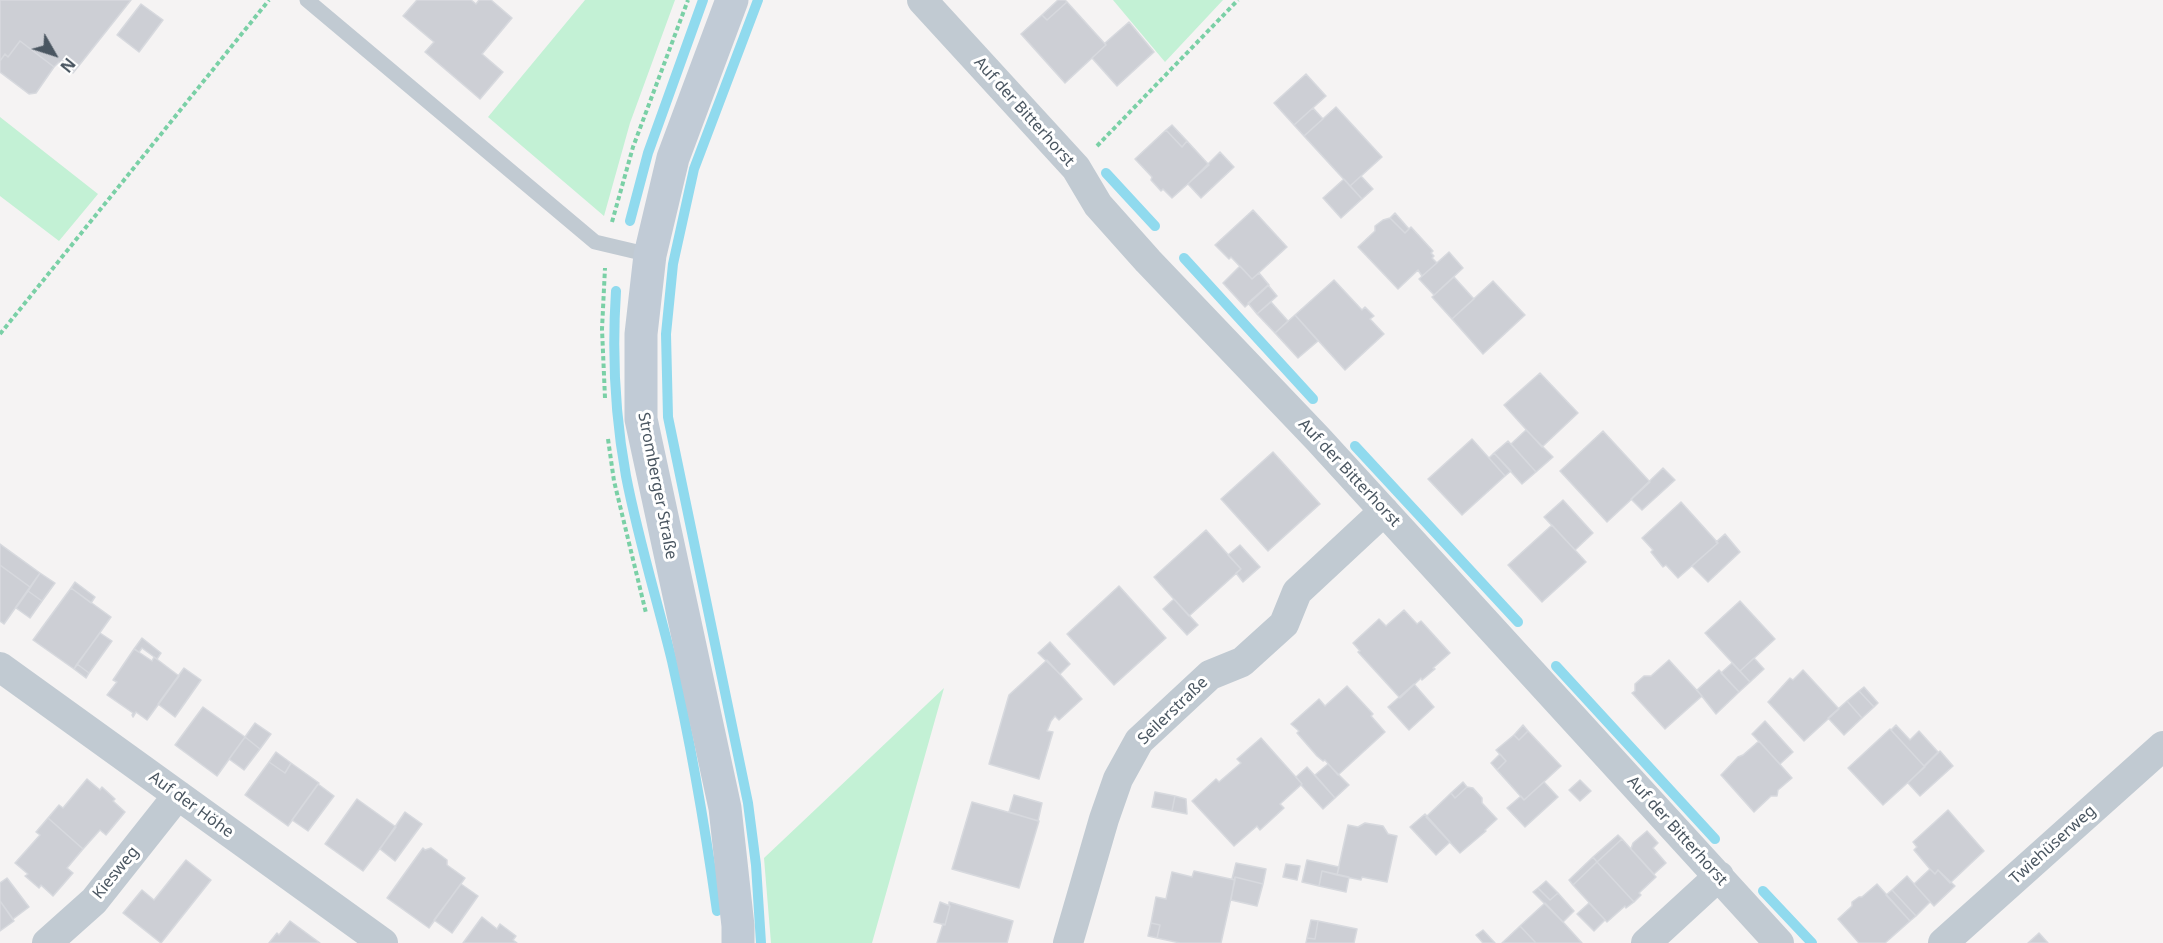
<!DOCTYPE html>
<meta charset="utf-8">
<style>
body{margin:0}
#map{position:relative;width:2163px;height:943px;overflow:hidden;background:#f5f3f3;font-family:"Noto Sans",sans-serif}
canvas{display:block}
.north{position:absolute;left:24px;top:24px;width:60px;height:60px;-webkit-text-stroke:4px #fff;paint-order:stroke;rotate:129deg;font-size:16px;font-weight:700;line-height:24px;text-align:center;color:#4a5661}
.north::after{content:'';display:block;margin:auto;width:21px;height:27px;background:#4a5661;clip-path:polygon(50% 0,100% 100%,50% 72%,0 100%)}
</style>
<div id="map">
<canvas width="2163" height="943"></canvas>
<div class="north">N</div>
</div>
<script>
const ctx = document.querySelector('canvas').getContext('2d');
ctx.lineJoin = 'round';
function paint(path, color) { ctx.fillStyle = color; ctx.fill(path, 'evenodd'); }
function stroke(path, color, width, dash) { ctx.strokeStyle = color; ctx.lineWidth = width; ctx.lineCap = dash ? 'butt' : 'round'; ctx.setLineDash(dash || []); ctx.stroke(path); }
function label(font, color, halo, rows, align = 'center') {
  ctx.font = font + ' "Noto Sans",sans-serif'; ctx.lineWidth = 6; ctx.setLineDash([]); ctx.textBaseline = 'middle'; ctx.strokeStyle = halo; ctx.fillStyle = color; for (const [text, x, y, turn = 0] of rows) {
    ctx.save(); ctx.translate(x, y); ctx.rotate((+turn || 0) * Math.PI / 180); ctx.textAlign = isNaN(turn) ? turn : align; if (halo) ctx.strokeText(text, 0, 0); ctx.fillText(text, 0, 0); ctx.restore();
  }
}
const green = new Path2D(`
 M585 0H675L630 123 604 216 488 117Z
 M1113 0H1223L1165 62Z
 M0 117 98 194 59 241 0 196Z
 M944 688 872 943H771L764 858Z`);
const stream = new Path2D(`
 M758 0 694 169 673 264 666 334 668 417 748 803 756 865 761 943
 M1106 173 1155 226
 M630 221 648 153 703 0
 M1184 258 1313 399
 M616 291C612 352 615 416 626 476 638 538 657 600 672 661 691 744 705 827 717 911
 M1355 446 1518 622
 M1556 666 1715 839
 M1763 891 1812 943`);
const building = new Path2D(`
 M0 0H131L73 73 59 62 54 67 20 41 8 57 5 54 0 61Z
 M417 0H471L476 4 479 0H491L512 18 482 54 503 72 480 99 425 52 434 42 403 16Z
 M1058 0H1065L1067 2 1047 20 1042 15Z
 M1067 2 1106 45 1065 83 1021 34 1042 15 1047 20Z
 M141 4 163 20 139 52 117 35Z
 M1129 22 1154 52 1117 86 1092 58 1106 45 1105 43Z
 M20 41 54 67 36 93 29 94 0 72V61L5 54 8 57Z
 M1306 74 1326 96 1294 125 1274 103Z
 M1336 107 1382 157 1350 186 1304 136Z
 M1313 108 1323 119 1304 136 1294 125Z
 M1172 125 1187 141 1182 147 1166 130Z
 M1166 130 1182 147 1187 141 1209 165 1172 198 1163 189 1161 191 1151 180 1152 177 1135 159Z
 M1220 152 1234 167 1201 198 1188 184Z
 M1361 176 1373 189 1362 199 1350 186Z
 M1344 179 1362 199 1341 218 1323 198Z
 M1253 210 1287 247 1252 279 1231 257 1229 259 1215 245Z
 M1395 213 1409 229 1405 233 1390 218Z
 M1390 218 1405 233 1411 227 1433 251 1431 253 1434 256 1432 258 1437 263 1422 276 1418 270 1398 289 1358 247 1375 231V226L1383 220Z
 M1449 252 1463 268 1434 295 1419 279Z
 M1240 266 1252 279 1259 273 1269 285 1245 307 1223 283Z
 M1454 277 1474 299 1452 319 1432 297Z
 M1334 280 1362 310 1365 307 1374 316 1370 319 1384 334 1345 370 1295 315Z
 M1493 281 1525 315 1483 354 1452 319Z
 M1268 285 1277 296 1257 314 1248 303Z
 M1271 302 1288 321 1275 333 1257 314Z
 M1295 315 1318 341 1298 358 1275 333Z
 M1540 373 1578 413 1542 447 1504 405Z
 M1526 430 1553 457 1536 472 1511 444Z
 M1603 431 1650 482 1607 522 1560 471Z
 M1472 439 1505 476 1462 515 1428 479Z
 M1508 441 1536 472 1522 484 1494 453Z
 M1273 452 1320 504 1268 551 1221 499Z
 M1494 453 1511 471 1505 476 1489 458Z
 M1663 468 1675 480 1642 510 1631 499Z
 M1563 500 1593 533 1575 550 1544 517Z
 M1681 502 1718 543 1678 578 1666 565 1663 567 1651 552 1653 550 1642 538Z
 M1552 525 1586 562 1542 602 1508 565Z
 M1206 530 1241 569 1189 616 1154 577Z
 M1725 534 1740 552 1708 582 1692 566 1718 543 1716 542Z
 M0 544 40 573 30 587 0 565Z
 M1240 545 1260 567 1243 582 1236 573 1241 569 1228 555Z
 M0 565 30 587 4 624 0 621Z
 M40 573 55 583 42 601 28 591Z
 M75 582 95 597 91 603 71 588Z
 M1119 586 1166 638 1114 685 1067 634Z
 M71 588 111 617 74 669 33 640Z
 M28 591 42 601 30 618 16 608Z
 M1174 599 1198 625 1187 635 1163 609Z
 M1740 601 1775 639 1740 671 1705 633Z
 M1404 610 1417 624 1421 621 1450 653 1433 668 1435 669 1422 680 1421 678 1400 698 1358 652 1360 651 1353 643 1379 619 1386 626Z
 M100 633 112 641 89 673 77 664Z
 M142 638 161 653 157 659 142 648 139 652 134 649Z
 M1050 642 1070 664 1060 674 1038 653Z
 M134 649 152 661 154 657 179 676 147 720 136 712 133 717 132 715 133 713 107 695 117 682 113 680Z
 M1754 658 1764 669 1750 682 1740 671Z
 M1047 660 1082 699 1059 720 1055 716 1051 721 1047 731 1053 732 1039 779 989 764 1009 695Z
 M1669 660 1702 696 1665 729 1632 693 1635 691V684L1644 676H1651Z
 M1732 663 1750 682 1739 692 1721 673Z
 M77 664 89 673 86 678 74 669Z
 M184 668 201 680 175 717 158 704Z
 M1719 670 1739 692 1716 714 1697 690Z
 M1803 670 1839 709 1804 741 1768 702 1790 678 1793 680Z
 M1414 684 1434 707 1409 730 1388 707Z
 M1347 686 1373 714 1371 716 1385 732 1338 775 1325 760 1323 761 1317 756 1297 733 1299 731 1291 724 1319 699 1325 706Z
 M1864 687 1878 703 1874 707 1859 691Z
 M1859 691 1874 707 1862 718 1847 701Z
 M1847 701 1862 718 1844 735 1828 718Z
 M203 707 245 737 217 776 175 745Z
 M1765 721 1793 752 1780 764 1752 734Z
 M255 723 271 734 260 749 245 737Z
 M1523 725 1528 731 1519 740 1514 735Z
 M1896 725 1910 740 1919 731 1938 752 1924 766 1891 730Z
 M1890 729 1925 767 1883 805 1848 768Z
 M1528 731 1561 766 1524 800 1497 770 1506 761 1496 750 1514 735 1519 740Z
 M245 737 260 749 244 770 229 759Z
 M1261 738 1302 784 1280 804 1284 808 1260 830 1257 826 1234 846 1192 801 1216 779 1219 782 1241 763 1237 759Z
 M1759 741 1792 778 1778 790 1777 796H1771L1754 812 1721 775 1738 757 1743 755Z
 M1940 751 1953 766 1920 796 1908 783Z
 M276 752 291 763 285 773 269 762Z
 M1500 754 1506 761 1497 770 1491 763Z
 M269 762 285 773 291 763 319 783 288 826 245 795Z
 M1328 764 1349 785 1335 798 1315 775Z
 M1307 767 1335 798 1323 809 1301 785 1302 784 1296 777Z
 M87 779 100 790 102 787 115 799 113 801 125 812 106 835 100 830 83 849 48 818 59 805 63 808Z
 M1580 780 1591 791 1580 801 1569 790Z
 M1463 782 1467 787 1455 798 1451 793Z
 M1544 782 1558 797 1525 827 1507 808 1521 796 1524 800Z
 M318 784 334 796 308 831 292 820Z
 M1467 787 1473 788 1482 798V803L1497 819 1485 830 1486 831 1460 853 1426 817 1451 793 1455 798Z
 M1155 792 1175 796 1172 811 1152 807Z
 M1014 795 1042 803 1038 821 1009 812Z
 M1175 796 1186 799 1187 814 1172 811Z
 M357 799 396 827 363 871 325 844Z
 M972 802 1039 821 1019 888 952 869Z
 M1948 810 1984 851 1950 883 1938 870 1935 874 1930 869 1914 850 1917 847 1913 842Z
 M405 812 422 824 395 861 380 849Z
 M1425 814 1450 842 1436 855 1410 827Z
 M48 818 83 849 67 868 73 873 53 896 41 885 39 888 25 876 28 874 15 863 40 835 36 832Z
 M1365 823 1383 826 1388 834 1397 836 1387 882 1362 877 1361 880 1337 875 1348 825 1358 827Z
 M1647 831 1658 843 1653 848 1666 863 1654 874 1631 849 1633 843Z
 M1618 835 1622 839 1597 862 1593 857Z
 M1622 839 1656 877 1639 893 1641 895 1634 902 1597 862Z
 M423 848 425 850 431 848 447 860V865L465 878 429 928 387 898Z
 M1593 857 1597 862 1573 885 1569 880Z
 M186 860 211 880 161 943 123 913 142 890 154 900Z
 M1307 860 1339 867 1337 875 1322 871 1319 886 1302 882Z
 M1597 862 1634 902 1626 908 1625 906 1607 922 1573 885Z
 M1236 863 1266 869 1263 884 1235 877V880L1232 879Z
 M1286 864 1300 866 1297 880 1283 877Z
 M1930 869 1935 874 1938 870 1955 886 1934 906 1914 884Z
 M1194 871 1235 880 1221 943H1180L1157 938 1160 925 1151 923 1156 897 1166 899 1172 872 1192 877Z
 M1322 871 1349 877 1346 892 1319 886Z
 M1907 876 1930 902 1916 916 1892 890Z
 M1235 877 1263 884 1257 906 1231 900Z
 M7 878 29 907 13 919 0 901V883Z
 M1546 881 1558 893 1550 900 1538 888Z
 M461 884 478 896 452 933 434 920Z
 M1877 884 1910 921 1885 943H1859L1838 919 1852 906V902L1859 897H1862Z
 M1538 888 1550 900 1558 893 1574 911 1563 922 1533 892Z
 M1892 890 1916 916 1910 921 1886 895Z
 M0 901 14 921 0 931Z
 M940 902 950 906 945 925 934 922Z
 M949 902 1013 921 1007 943H937L943 924 945 925 950 906 949 905Z
 M1545 903 1563 922 1582 943H1536L1520 926Z
 M1589 903 1605 920 1594 931 1577 914Z
 M482 917 497 929 500 924 516 936 513 940 517 943H463Z
 M1311 920 1318 921 1315 939 1307 938Z
 M290 921 320 943H269L277 933 279 935Z
 M1318 921 1357 929 1354 943H1306L1307 938 1315 939Z
 M1151 923 1160 925 1157 938 1148 936Z
 M1520 926 1536 943H1502Z
 M1483 930 1495 943H1483L1476 935Z
 M2039 933 2048 943H2028Z`);
const path = new Path2D(`
 M1097 146 1238 0
 M612 222 633 147 688 0
 M0 334 269 0
 M605 398 602 329 605 268
 M608 439 614 481 646 613`);
const service = new Path2D(`
 M307 0 595 242 650 255`);
const minor = new Path2D(`
 M922 0 1076 168 1098 205 1148 261 1318 439 1779 943
 M0 667 383 943
 M47 943 94 901 178 795
 M1068 943 1104 819 1118 779 1139 741 1210 675 1242 662 1284 624 1297 592 1384 511
 M1646 943 1719 876
 M1943 943 2163 746`);
const secondary = new Path2D(`
 M732 0 673 158 650 255 641 334V419L725 808 738 926V943`);
const streetNames = [
 ["Auf der Bitterhorst",1024,112,48],
 ["Auf der Bitterhorst",1349,473,47],
 ["Stromberger Straße",657,486,79],
 ["Seilerstraße",1173,711,-44],
 ["Auf der Höhe",191,805,36],
 ["Auf der Bitterhorst",1677,831,48],
 ["Twiehüserweg",2053,845,-42],
 ["Kiesweg",116,873,-51]
];
paint(green, '#c3f1d5');
stroke(stream, '#90daee', 10);
paint(building, '#cdcfd5');
stroke(building, '#d7d9de', 1.5);
stroke(path, '#7ad0a6', 4, [4.5, 3]);
stroke(service, '#c1cad2', 15);
stroke(minor, '#c1cad2', 30);
stroke(secondary, '#c1cbd6', 33);
label('16px', '#4a5661', '#fff', streetNames);
</script>
